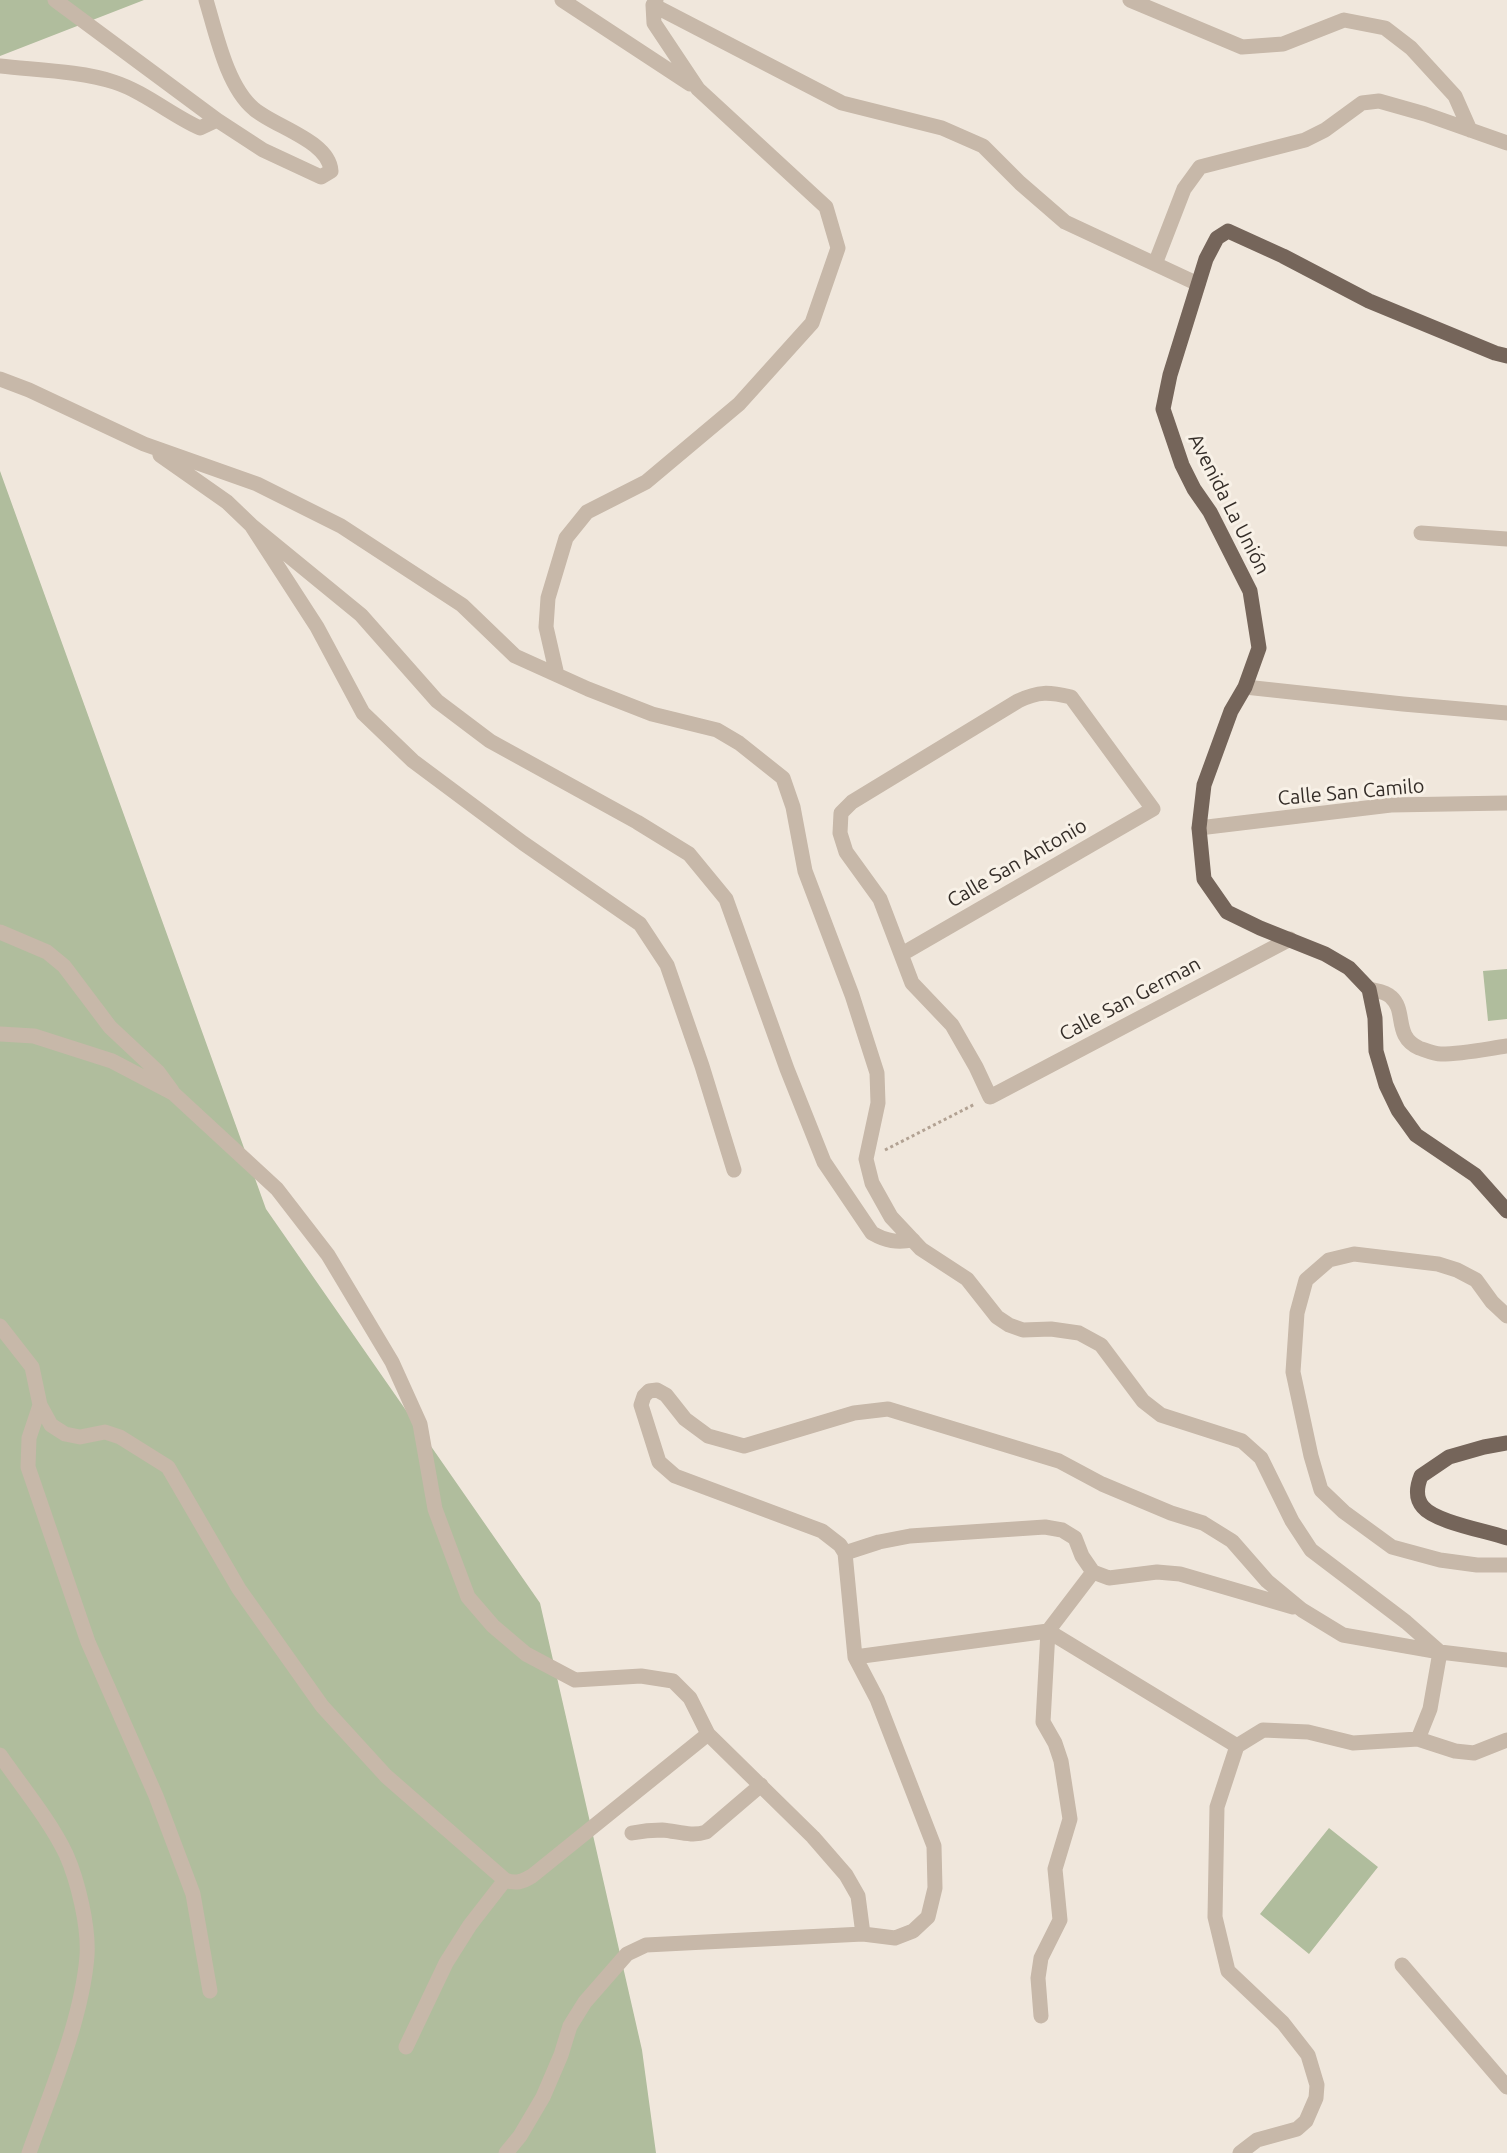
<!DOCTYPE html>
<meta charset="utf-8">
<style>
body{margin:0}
canvas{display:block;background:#f0e7dc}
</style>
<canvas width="1507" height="2153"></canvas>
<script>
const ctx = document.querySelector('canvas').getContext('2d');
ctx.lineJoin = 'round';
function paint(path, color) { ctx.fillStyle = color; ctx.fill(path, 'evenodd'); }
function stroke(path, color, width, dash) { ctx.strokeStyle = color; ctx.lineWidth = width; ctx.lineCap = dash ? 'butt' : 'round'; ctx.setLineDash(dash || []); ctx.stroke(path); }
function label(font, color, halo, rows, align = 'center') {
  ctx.font = font + ' Ubuntu,sans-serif'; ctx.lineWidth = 6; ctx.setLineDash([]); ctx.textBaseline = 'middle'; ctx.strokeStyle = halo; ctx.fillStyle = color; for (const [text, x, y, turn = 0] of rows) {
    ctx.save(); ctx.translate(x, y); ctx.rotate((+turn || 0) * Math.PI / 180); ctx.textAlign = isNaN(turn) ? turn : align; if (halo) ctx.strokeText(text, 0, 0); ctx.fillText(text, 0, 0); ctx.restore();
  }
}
const green = new Path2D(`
 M0 0H144L0 56Z
 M0 471 266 1209 540 1603 642 2050 656 2153H0Z
 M1507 969V1019L1488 1021 1483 971Z
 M1329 1828 1378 1867 1309 1954 1260 1914Z`);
const path = new Path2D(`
 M885 1150 975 1104`);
const minor = new Path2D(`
 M55 0 217 120 263 150 321 177 331 171C329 141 275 127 254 109 227 87 216 33 206 0
 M562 0 690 84
 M1130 0 1242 47 1283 44 1344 20 1385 28 1411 48 1455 96 1470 130
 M653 5 842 103 942 128 983 146 1020 183 1065 222 1198 284
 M0 66C35 70 81 71 114 82 145 92 171 115 200 128L217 120
 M1155 264 1184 189 1200 167 1305 140 1325 130 1362 103 1379 101 1425 114 1507 143
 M0 379 29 390 144 444 257 484 341 526 462 605 515 656 588 689 652 714 717 730 739 743 783 778 793 807 805 871 852 995 877 1073 878 1103 866 1159 872 1183 891 1217 921 1249 967 1279 997 1317 1009 1325 1023 1330 1051 1329 1079 1333 1101 1345 1143 1401 1161 1415 1242 1441 1261 1458 1292 1521 1311 1550 1406 1622 1440 1652 1430 1709 1418 1739
 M160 455 227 502 251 525 317 627 363 713 413 761 523 843 640 924 667 965 702 1066 734 1170
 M251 525 361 615 437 701 490 741 637 822 689 854 726 899 787 1069 824 1162 872 1233C886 1241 897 1243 913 1240
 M1421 533 1507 539
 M557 675 546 627 548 598 566 538 587 512 646 482 739 404 812 323 838 248 826 207 698 89 654 23 653 5 656 0
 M1245 687 1403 704 1507 713
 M1199 828 1391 805 1507 803
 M0 932 47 952 64 966 110 1027 158 1072 172 1091
 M902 954 1153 809 1071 697C1049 692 1039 691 1018 701L852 802 841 813 840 833 846 852 880 899 912 983 952 1025 976 1067 990 1097 1290 939
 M1369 989C1376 991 1385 991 1391 997 1407 1011 1393 1036 1419 1048 1425 1050 1434 1054 1441 1054 1463 1054 1486 1049 1507 1046
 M0 1034 34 1036 112 1061 173 1093 277 1189 328 1255 392 1362 420 1424 435 1509 468 1597 493 1626 526 1654 575 1680 641 1676 673 1681 690 1698 708 1734 813 1837 846 1875 858 1896 863 1934 895 1938 913 1931 928 1917 935 1888 934 1846 877 1699 855 1657 845 1553 840 1545 822 1531 675 1476 659 1462 641 1405 644 1396 649 1391 657 1390 666 1395 685 1419 708 1436 744 1446 854 1413 888 1409 1059 1461 1102 1484 1171 1513 1203 1523 1232 1541 1267 1581 1302 1610 1343 1635 1440 1652 1507 1660
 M1507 1316 1492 1302 1476 1280 1457 1270 1438 1264 1354 1254 1329 1260 1306 1280 1297 1313 1293 1372 1311 1456 1321 1490 1344 1512 1392 1547 1440 1560 1477 1565H1507
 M0 1326 32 1367 40 1405 29 1438 28 1467 88 1642 156 1796 193 1894 210 1991
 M40 1405 51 1425 65 1434 80 1437 105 1432 120 1437 168 1467 239 1589 322 1706 386 1776 505 1880C516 1884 522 1882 532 1876L708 1734
 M845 1553 879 1542 910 1536 1045 1527 1062 1530 1075 1538 1082 1556 1093 1572 1109 1578 1157 1572 1180 1574 1293 1607
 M855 1657 1048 1631 1237 1746
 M0 1755C22 1787 49 1819 66 1854 78 1881 89 1927 87 1956 82 2019 50 2094 29 2153
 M632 1833C642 1831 652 1830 662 1830 677 1831 691 1837 706 1832L761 1785
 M1402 1965 1507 2087
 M1041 2016 1038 1978 1041 1958 1060 1920 1055 1869 1070 1819 1061 1761 1055 1743 1043 1722 1048 1631 1093 1572
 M406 2047 446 1963 470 1925 505 1880
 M506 2153 520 2136 543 2097 561 2055 570 2026 585 2002 627 1954 646 1945 863 1934
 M1240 2153 1257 2140 1297 2129 1306 2121 1316 2098 1317 2085 1308 2055 1283 2023 1228 1971 1215 1917 1217 1807 1237 1746 1263 1730 1308 1732 1353 1743 1418 1739 1455 1751 1474 1753 1507 1740`);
const major = new Path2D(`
 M1507 356 1495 353 1369 301 1283 256 1228 231 1217 238 1206 259 1170 375 1163 409 1182 465 1194 489 1210 512 1250 591 1259 648 1245 687 1231 711 1204 785 1199 828 1204 879 1227 912 1260 928 1325 954 1349 968 1369 989 1375 1018 1376 1051 1386 1085 1398 1110 1416 1135 1475 1175 1507 1211
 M1507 1443 1484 1447 1449 1457 1421 1476C1417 1486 1415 1498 1423 1507 1435 1522 1487 1531 1507 1538`);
const streetNames = [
 ["Avenida La Unión",1229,504,63],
 ["Calle San Camilo",1351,792,-5],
 ["Calle San Antonio",1017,863,-30],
 ["Calle San German",1130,999,-28]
];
paint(green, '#b0bd9d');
stroke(path, '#b2a293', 3, [3, 3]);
stroke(minor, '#c7b8a9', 15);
stroke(major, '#75655a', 15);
label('20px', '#342d28', '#f8f1e7', streetNames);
</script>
